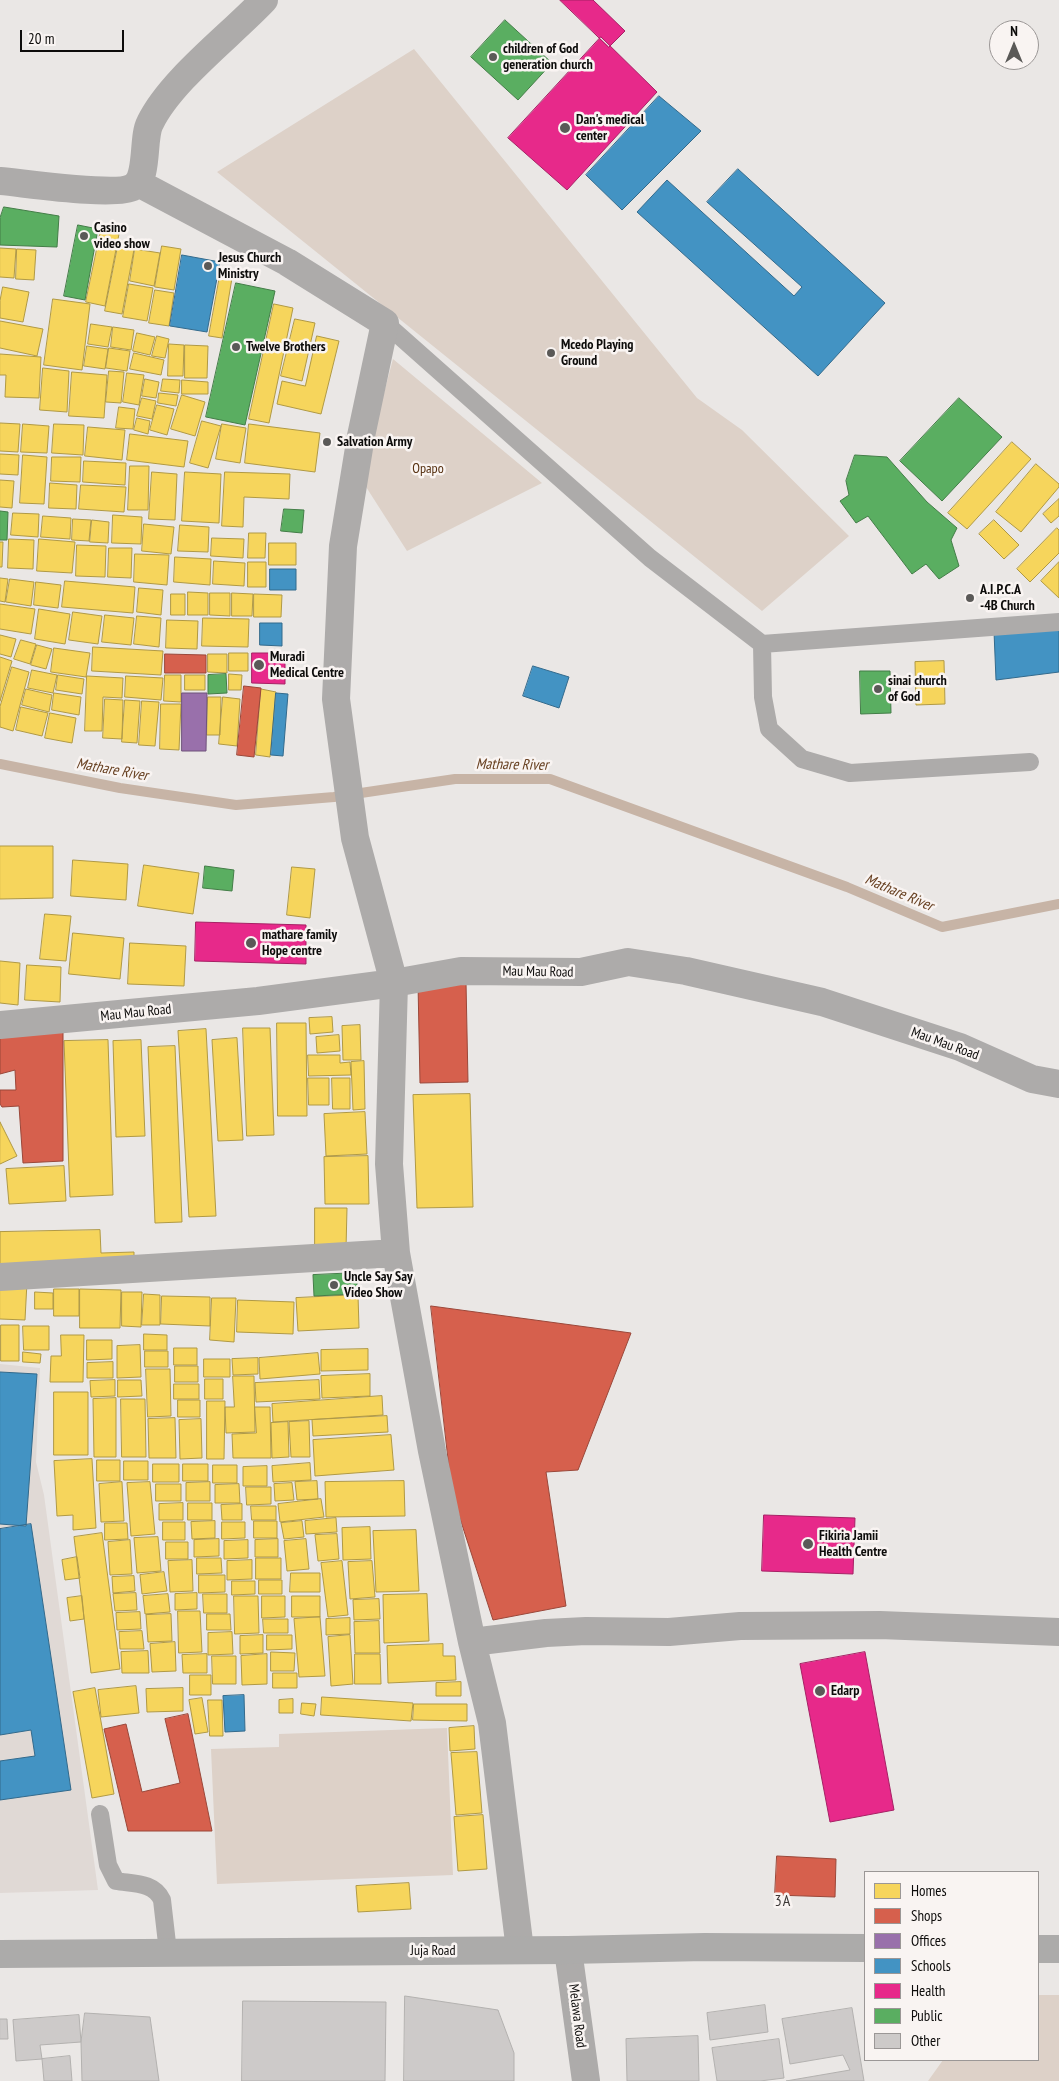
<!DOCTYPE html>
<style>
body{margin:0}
#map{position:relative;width:1059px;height:2081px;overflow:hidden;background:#eae7e5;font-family:"PT Sans Narrow",sans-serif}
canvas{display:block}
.legend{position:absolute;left:864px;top:1871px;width:175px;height:190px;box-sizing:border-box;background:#f9f4f2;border:1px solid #9b9796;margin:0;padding:6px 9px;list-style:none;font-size:15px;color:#0d0c0b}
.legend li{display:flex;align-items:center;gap:10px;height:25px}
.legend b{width:25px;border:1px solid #9b9796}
.north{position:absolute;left:989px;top:20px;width:50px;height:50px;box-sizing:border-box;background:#f9f4f2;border:1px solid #9b9796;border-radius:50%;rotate:0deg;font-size:14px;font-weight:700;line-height:20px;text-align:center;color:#0d0c0b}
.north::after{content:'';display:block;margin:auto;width:18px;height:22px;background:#5a5957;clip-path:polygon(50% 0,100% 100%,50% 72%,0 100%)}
.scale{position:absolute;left:20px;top:30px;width:104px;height:22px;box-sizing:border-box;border:2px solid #0d0c0b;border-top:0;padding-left:6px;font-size:15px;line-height:18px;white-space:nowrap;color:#0d0c0b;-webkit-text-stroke:4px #f9f4f2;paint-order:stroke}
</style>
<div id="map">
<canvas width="1059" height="2081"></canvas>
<ul class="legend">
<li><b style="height:14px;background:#f6d55c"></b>Homes</li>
<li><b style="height:14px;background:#d6604d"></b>Shops</li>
<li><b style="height:14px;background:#9970ab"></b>Offices</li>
<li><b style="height:14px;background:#4393c3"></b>Schools</li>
<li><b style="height:14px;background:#e7298a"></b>Health</li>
<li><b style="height:14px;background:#5aae61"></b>Public</li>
<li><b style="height:14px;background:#cdcac9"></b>Other</li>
</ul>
<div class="north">N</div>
<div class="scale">20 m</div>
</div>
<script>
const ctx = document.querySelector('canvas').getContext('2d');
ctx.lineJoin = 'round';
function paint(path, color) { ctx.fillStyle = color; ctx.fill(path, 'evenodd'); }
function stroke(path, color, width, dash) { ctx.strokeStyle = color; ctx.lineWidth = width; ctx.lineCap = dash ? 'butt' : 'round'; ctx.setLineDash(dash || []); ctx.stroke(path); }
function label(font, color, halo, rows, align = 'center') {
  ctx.font = font + ' "PT Sans Narrow",sans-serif'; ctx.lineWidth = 5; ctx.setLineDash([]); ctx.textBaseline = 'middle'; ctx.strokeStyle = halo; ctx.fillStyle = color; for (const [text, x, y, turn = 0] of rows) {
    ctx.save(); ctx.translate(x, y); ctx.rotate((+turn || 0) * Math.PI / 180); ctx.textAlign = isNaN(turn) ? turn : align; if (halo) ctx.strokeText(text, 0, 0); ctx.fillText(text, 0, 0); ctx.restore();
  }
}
const built = new Path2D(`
 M0 1364 40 1368 36 1462 44 1495 98 1890 0 1893Z`);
const green = new Path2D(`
 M414 49 697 398 742 430 849 536 762 611 217 172Z
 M393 359 542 483 407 551 361 479Z
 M447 1728 453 1875 217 1884 211 1749 279 1747V1734Z
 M1038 1995H1059V2081H928L943 2060H1038Z`);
const homes = new Path2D(`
 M101 230 119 234 105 306 86 302Z
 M119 241 135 244 122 314 105 311Z
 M162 246 181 249 174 290 155 287Z
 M0 248 16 249 14 278 0 277Z
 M17 249 36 250 34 280 16 279Z
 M135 249 160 253 154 286 130 281Z
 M221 270 233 272 222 338 209 336Z
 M129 284 153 288 147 321 123 317Z
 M3 287 29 292 23 322 0 318V301Z
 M155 290 174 293 169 326 149 323Z
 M53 299 90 304 82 370 44 365Z
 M274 304 293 308 269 423 249 419Z
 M295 319 315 323 302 381 281 376Z
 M0 321 43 329 37 356 0 348Z
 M91 324 112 327 108 347 88 344Z
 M113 327 134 330 131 350 111 347Z
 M137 333 155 337 150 355 133 351Z
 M157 336 169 339 165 358 152 356Z
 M317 336 339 341 321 414 277 404 282 381 305 386Z
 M169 344 184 345 183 376H168Z
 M185 345 208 346 207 378H185Z
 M87 346 108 349 105 369 84 366Z
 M109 348 130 351 127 371 106 368Z
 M134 353 164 360 161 375 130 369Z
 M0 354 41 357 39 398 5 397 6 375H0Z
 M43 368 69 371 67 412 40 410Z
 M109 371 124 372 121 403 106 402Z
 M72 372 107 375 104 418 69 416Z
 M127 373 144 375 139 405 123 402Z
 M145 379 159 382 156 398 142 396Z
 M163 379 180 380 179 393 161 391Z
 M182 380 208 382V394H182Z
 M159 393 178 395 176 406 158 403Z
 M182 395 205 402 195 436 171 429Z
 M142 398 156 401 152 419 137 416Z
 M157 405 174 409 167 435 150 430Z
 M119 407 135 409 133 429 116 428Z
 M137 418 150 421 148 434 134 430Z
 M202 421 221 426 208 468 190 463Z
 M0 423 20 424 18 452 0 451Z
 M23 424 49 426 47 453 21 452Z
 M54 424 84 425 83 455 52 453Z
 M222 424 246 428 240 463 216 459Z
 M249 424 320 433 315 472 245 463Z
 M88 427 125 430 122 460 85 456Z
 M130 434 188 441 184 467 127 460Z
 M1012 442 1031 459 967 529 948 513Z
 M0 454 19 455 18 475 0 474Z
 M23 455 47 457 44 504 20 503Z
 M52 457H81L80 482 51 481Z
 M84 461 126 463 125 485 83 482Z
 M1036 464 1059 484V487L1021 532 996 512Z
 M130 466H149L148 510H128Z
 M152 472 177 474 175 520 149 519Z
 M185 472 221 474 219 523 182 521Z
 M225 472 290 474 289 499 244 497 243 527 222 526Z
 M0 480 14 481 12 508 0 507Z
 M50 483 77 485 76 509 49 508Z
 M81 485 126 487 124 512 79 509Z
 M1059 499V516L1051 523 1043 514Z
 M13 513 39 514 38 537 11 535Z
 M113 515 142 517 141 544 112 543Z
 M43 516 71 518 70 539 41 537Z
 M73 519 91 520 89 541 72 540Z
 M92 520 109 522 108 543 90 542Z
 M994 520 1019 545 1004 559 979 534Z
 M144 524 174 527 171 554 142 551Z
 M180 525 209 527 208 552 178 551Z
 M1057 528 1059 530V553L1030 582 1017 569Z
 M249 533H266L265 558H248Z
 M212 538 244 539 243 558 211 556Z
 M9 539 34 540 33 569 8 568Z
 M39 539 75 542 72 573 37 571Z
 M0 542H3L2 567H0Z
 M269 543H296V565H269Z
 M77 545 106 546 105 577 76 576Z
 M109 548H132L131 578 108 577Z
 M135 554 169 555 167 585 134 582Z
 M175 557 211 559 210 585 174 582Z
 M214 561 245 563 244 586 213 584Z
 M248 562H266V587H248Z
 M1059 562V598L1041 581Z
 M0 578 8 579 5 602 0 601Z
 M10 579 34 582 31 606 6 602Z
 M65 581 135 587 133 613 62 607Z
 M36 582 61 585 58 608 34 605Z
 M139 588 163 590 161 615 137 612Z
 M188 592 208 593V615H188Z
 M210 593H230V616L210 615Z
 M232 593 253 594 252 616H232Z
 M171 594H185V615H171Z
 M254 594 282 595 281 617H254Z
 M0 604 35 609 31 634 0 629Z
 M39 609 70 614 65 644 35 639Z
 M73 612 102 616 98 644 69 640Z
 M105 615 134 618 131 645 102 642Z
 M137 616 161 618 159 647 134 644Z
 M203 618 249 619 248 647 202 646Z
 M167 620 198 621 197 649 166 648Z
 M0 635 16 639 11 657 0 654Z
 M21 640 36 644 30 664 14 659Z
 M37 645 52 649 46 669 31 665Z
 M93 647 163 651 161 675 92 671Z
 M54 648 90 653 86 677 51 672Z
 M229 653H248V671H229Z
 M208 654H227V673L208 672Z
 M0 657 12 661 0 701Z
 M944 661 945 704 916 705 915 662Z
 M12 667 29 672 13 731 0 727V707Z
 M32 670 57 675 53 693 28 688Z
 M229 674 242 675 241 690H229Z
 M58 675 84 679 82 694 56 690Z
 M165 675H181V702L164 701Z
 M185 675H205V690H185Z
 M87 676 123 678 122 698 103 697 102 731H85Z
 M126 676 163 678 161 700 125 697Z
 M26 689 52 695 49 712 22 705Z
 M261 689 276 692 270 757 256 755Z
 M54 693 81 697 79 715 52 710Z
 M208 697H221L220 735H207Z
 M223 697 240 699 237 746 219 744Z
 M105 699 123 700 122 739 103 738Z
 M125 700 140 701 137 743 122 742Z
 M142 701 159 702 155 746 139 745Z
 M161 704H181L179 750 160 749Z
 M21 707 48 713 42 736 16 730Z
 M50 713 76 718 72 743 45 738Z
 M0 846H53V898L0 899Z
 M73 860 128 864 126 900 71 896Z
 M144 865 199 873 193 914 138 906Z
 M292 867 315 869 310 918 287 915Z
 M45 914 71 916 66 961 40 959Z
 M73 933 124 938 120 979 69 974Z
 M130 943 186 946 184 986 128 984Z
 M0 961 20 963 18 1005 0 1003Z
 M27 965 61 967 60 1002 25 1000Z
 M332 1017 333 1032 310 1034 309 1018Z
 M277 1023H306L307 1116H278Z
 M360 1025 361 1060H343L342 1026Z
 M243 1028H270L274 1135 247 1136Z
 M206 1029 216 1216 189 1217 178 1031Z
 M339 1035 340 1051 317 1053 316 1037Z
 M237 1038 243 1140 218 1141 212 1040Z
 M108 1040 113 1195 70 1197 64 1041Z
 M141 1040 145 1136 116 1137 113 1041Z
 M175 1046 182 1222 155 1223 148 1047Z
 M308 1055H340V1063L350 1062 351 1075 309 1076Z
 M364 1061 365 1109 353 1110 351 1062Z
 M308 1078H329V1105H309Z
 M332 1078H350V1109H333Z
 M470 1094 473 1207 417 1208 413 1095Z
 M365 1112 367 1154 326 1156 324 1114Z
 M0 1122 17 1156 0 1164Z
 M368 1156 369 1204H325L324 1157Z
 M64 1166 66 1201 9 1204 6 1169Z
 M315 1208H347L346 1249H315Z
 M100 1230 101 1253 134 1252V1274L0 1277V1232Z
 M0 1281 27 1282 25 1320 0 1319Z
 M54 1289H79V1316H54Z
 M80 1289 121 1290 120 1328H80Z
 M35 1292 53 1293V1309H35Z
 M122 1292H142L141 1327 122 1326Z
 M144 1294 160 1295V1325H142Z
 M358 1295 359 1328 298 1331 296 1298Z
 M162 1296 210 1297V1326L161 1324Z
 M212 1298H236L234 1342 210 1340Z
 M238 1300 294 1302 293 1334 237 1332Z
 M1 1325H19V1361H1Z
 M23 1326H49V1350H24Z
 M144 1334 167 1335V1350H144Z
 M61 1335H84L83 1382H50L51 1356H61Z
 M87 1340H112V1359L87 1360Z
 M140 1345 141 1377 117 1378V1346Z
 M174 1348H197V1365H174Z
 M368 1349V1370L321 1371V1350Z
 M145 1351H168V1367H145Z
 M23 1352 41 1354 40 1363 23 1362Z
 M318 1353 320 1374 260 1379 259 1358Z
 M258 1358V1374L233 1375 232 1359Z
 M204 1359H230V1377H204Z
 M113 1362V1378H87V1363Z
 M175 1366H198V1382H175Z
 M146 1369H170L171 1416 148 1417Z
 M370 1374V1396L322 1398 321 1376Z
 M233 1376H254L255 1432 226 1433 225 1407H234Z
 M205 1379H223V1399H205Z
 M115 1380V1396L91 1397 90 1381Z
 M118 1380H141L142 1396 118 1397Z
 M319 1380 320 1399 256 1402 255 1383Z
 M174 1384H199V1399H174Z
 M54 1392H88V1455H54Z
 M382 1396 383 1415 273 1422 272 1404Z
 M116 1398V1457H94L93 1399Z
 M121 1399H145L146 1457H122Z
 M178 1400H200V1417H178Z
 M207 1401H225L224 1459H207Z
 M255 1407H270L271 1458H233L232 1434 256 1433Z
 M387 1416 388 1432 313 1436 312 1420Z
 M175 1418 176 1458H149L148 1419Z
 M201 1419 202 1458 180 1459 179 1420Z
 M309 1421 310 1457H291L289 1422Z
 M288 1422 289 1457 272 1458 271 1423Z
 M391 1435 394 1470 315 1476 313 1440Z
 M92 1459 96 1528 73 1530V1515L57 1516 54 1461Z
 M97 1460H120V1481H97Z
 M124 1461H148V1480H124Z
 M310 1463 311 1480 273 1482 272 1466Z
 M153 1464H179V1482H153Z
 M183 1464H208V1481H183Z
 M213 1465H237V1483H213Z
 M267 1466V1486H243V1467Z
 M317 1481 318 1499 297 1500 295 1482Z
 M404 1481 405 1516 326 1517 325 1482Z
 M122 1482 124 1521 101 1522 99 1484Z
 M150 1482 155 1534 131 1536 127 1483Z
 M210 1482V1501H186V1483Z
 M292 1483 294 1500 275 1501 274 1484Z
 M156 1484H181V1501H156Z
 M239 1484 240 1503H215V1485Z
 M246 1487H271V1504L247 1505Z
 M321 1499 324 1517 280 1522 278 1504Z
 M183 1503V1520H159V1504Z
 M188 1503H212V1520H188Z
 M242 1504V1520H222L221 1505Z
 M251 1506H276V1520H252Z
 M336 1518 337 1532 306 1534 305 1521Z
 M215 1521V1538L192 1539 191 1522Z
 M254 1521H277V1538H254Z
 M302 1521 304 1537 284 1539 281 1523Z
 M163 1522H185V1540H163Z
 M222 1522H245V1538L222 1539Z
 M105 1523H127L128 1539 105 1540Z
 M370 1527 371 1559 343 1560 342 1528Z
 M416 1530 419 1591 376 1592 373 1531Z
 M102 1533 120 1669 91 1673 74 1537Z
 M337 1534 339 1559 318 1561 315 1535Z
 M158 1537 161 1571 137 1573 134 1538Z
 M219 1539V1556L194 1557V1540Z
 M278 1539V1557H255V1540Z
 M306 1539 309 1569 287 1571 284 1541Z
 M130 1540 132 1574 110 1575 108 1542Z
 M248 1540V1558L224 1559V1541Z
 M166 1542H188V1559H166Z
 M77 1557 80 1578 65 1580 62 1560Z
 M197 1558H221L222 1573 197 1574Z
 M256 1558H281V1579H256Z
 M192 1560 193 1591 170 1592 168 1561Z
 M252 1560V1579L227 1580V1561Z
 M342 1561 348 1615 328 1617 321 1563Z
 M372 1561 375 1597 350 1599 348 1562Z
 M164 1572 167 1591 142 1594 140 1575Z
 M291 1573H320V1592H290Z
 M199 1575H225V1592L199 1593Z
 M134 1576 135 1591 113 1593 112 1577Z
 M259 1580H282V1594H259Z
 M232 1581H255V1594L232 1595Z
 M136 1593 137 1610 115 1611 113 1594Z
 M197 1593V1609L175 1610V1594Z
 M168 1594 170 1612 145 1614 143 1596Z
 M203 1594H227V1613H204Z
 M427 1594 429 1641 384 1643 383 1595Z
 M82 1596 84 1619 70 1621 67 1598Z
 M234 1596H258L259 1633 235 1634Z
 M262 1596H285V1617L262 1618Z
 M292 1596H320V1617H292Z
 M379 1599 380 1619 354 1620 353 1600Z
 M178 1611H200L202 1652 179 1653Z
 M140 1612 141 1629 117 1630 116 1613Z
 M171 1614 172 1641 148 1642 146 1615Z
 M207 1614H230L231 1630H207Z
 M320 1617 325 1676 299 1677 294 1619Z
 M350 1618V1634L326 1635V1619Z
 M263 1619H288V1633H264Z
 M379 1621 380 1653H355L354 1622Z
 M142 1631 144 1649H120L119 1632Z
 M232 1632 233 1654 208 1655V1633Z
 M263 1635V1653L240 1654V1636Z
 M267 1635H292V1649L267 1650Z
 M350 1635 353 1684 331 1686 328 1637Z
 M175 1642 176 1671 152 1672 150 1644Z
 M443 1644V1656H455L456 1680 388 1683 387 1646Z
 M148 1651 149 1673H122L121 1652Z
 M271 1652 295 1653 294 1671H271Z
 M207 1654V1673H183L182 1655Z
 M267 1654V1684L242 1685 241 1656Z
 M355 1654H380L381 1684H355Z
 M212 1656H236V1684H213Z
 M273 1673H297V1688H273Z
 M190 1675H211V1695H190Z
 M461 1682V1696H436V1683Z
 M136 1686 139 1713 101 1717 98 1690Z
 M95 1688 114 1794 92 1798 73 1692Z
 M183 1688V1711L147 1712 146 1689Z
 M322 1697 413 1703 411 1721 321 1715Z
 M202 1698 208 1732 195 1734 189 1700Z
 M293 1699V1713H279V1700Z
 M208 1700H222L223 1736H210Z
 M302 1703 316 1704 314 1716 301 1714Z
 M414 1704H467V1721L413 1720Z
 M474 1726 475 1749 450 1751 449 1728Z
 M477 1752 482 1813 456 1815 451 1753Z
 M483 1815 487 1869 458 1871 454 1817Z
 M409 1883 411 1909 358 1912 356 1886Z`);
const shops = new Path2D(`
 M165 654 206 655V673H165Z
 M244 686 261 688 254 757 237 755Z
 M466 982 468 1082 420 1083 418 983Z
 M63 1026V1161L23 1163 19 1106 2 1107 0 1104V1090H16L15 1070 0 1074V1033Z
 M431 1306 631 1333 578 1470 546 1472 566 1606 493 1620 452 1494Z
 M188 1714 212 1831H128L104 1729 126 1724 142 1792 180 1783 165 1719Z
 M777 1856 836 1859 835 1897 775 1895Z`);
const offices = new Path2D(`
 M182 693H207L206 751H182Z`);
const schools = new Path2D(`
 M659 96 701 131 622 210 586 175Z
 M738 169 885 303 818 376 637 212 667 180 794 296 802 287 707 202Z
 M182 255 220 262 207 332 170 326Z
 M270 569H296V590H270Z
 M260 623H282V646L260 645Z
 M1059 624V672L996 680 994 631Z
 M533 666 569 677 559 708 523 696Z
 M276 693 288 694 283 756 271 755Z
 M0 1372 37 1374 26 1526 0 1524Z
 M31 1524 71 1790 0 1800V1761L35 1756 31 1730 0 1735V1529Z
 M244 1695 245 1731 225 1732 223 1696Z`);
const health = new Path2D(`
 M560 0H593L625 31 609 47Z
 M601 37 657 92 567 190 508 138Z
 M252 653H285V684L252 683Z
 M196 922 306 925V964L195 961Z
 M764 1515 855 1518 853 1574 762 1571Z
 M865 1652 894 1810 830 1822 800 1664Z`);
const public = new Path2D(`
 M505 20 552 63 518 100 471 57Z
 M4 207 59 216 57 247 0 245V218Z
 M78 225 98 229 85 300 64 296Z
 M236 283 275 291 245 425 206 417Z
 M959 398 1002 437 942 501 900 461Z
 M855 455 887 457 927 502 957 528 951 540 959 566 939 579 926 564 912 574 868 516 856 523 840 501 849 495 846 481Z
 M284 509 304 510 302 533 281 531Z
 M0 511 8 512 7 540H0Z
 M860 671H890L891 713 861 714Z
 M226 674 227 693 208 694V675Z
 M205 866 234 870 232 891 203 888Z
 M357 1273V1294L314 1296 313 1275Z`);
const stream = new Path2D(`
 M0 764 120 788 236 805 334 797 455 779H550L847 887 942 927 1059 904`);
const building = new Path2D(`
 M405 1996 498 2010 514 2053V2081H404Z
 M243 2001 386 2002 385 2081H242Z
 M765 2005 768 2032 710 2040 707 2013Z
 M852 2008 864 2081H786L850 2070 843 2055 790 2064 782 2019Z
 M85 2013 150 2017 159 2081H82L81 2042Z
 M79 2015 81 2042 40 2045 42 2059 16 2061 13 2020Z
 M0 2019H7L8 2039H0Z
 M698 2036 699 2081H627L626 2039Z
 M779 2039 784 2078 760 2081H717L712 2048Z
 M70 2056 72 2081H44L42 2059Z`);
const service = new Path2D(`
 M385 323 650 558 762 644 1059 622
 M762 644 763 697 769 729 802 759 850 773 1030 762
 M100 1814 108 1865 116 1881C133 1884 154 1882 162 1900L168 1952`);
const minor = new Path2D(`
 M0 181C24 183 116 197 133 187 149 178 142 138 150 123 171 80 230 36 264 0
 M138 183 287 262 385 323 361 436 343 546 336 699 355 838 394 983 389 1164 396 1253 432 1451 472 1642 492 1723 520 1950
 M0 1025 258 1001 394 983 461 971 581 972 628 962 686 971 822 1002 960 1047 1032 1079 1059 1084
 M0 1277 396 1253
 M472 1642 546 1633 586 1631 669 1632 740 1626 880 1625 1059 1632
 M568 1950 586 2081`);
const secondary = new Path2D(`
 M1038 1949H1059
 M0 1954 568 1950 705 1947 865 1948`);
const markers = [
 [493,57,5,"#5a5957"],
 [565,128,6,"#5a5957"],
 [84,236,5,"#5a5957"],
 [208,266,5,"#5a5957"],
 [236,347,5,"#5a5957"],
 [551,353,5,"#5a5957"],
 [327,442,5,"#5a5957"],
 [970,598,5,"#5a5957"],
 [259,665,6,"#5a5957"],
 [878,689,5,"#5a5957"],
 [251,943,6,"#5a5957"],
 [334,1285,5,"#5a5957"],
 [808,1544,6,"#5a5957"],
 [820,1691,6,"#5a5957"]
];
const poiNames = [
 ["children of God",503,49],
 ["generation church",503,65],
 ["Dan's medical",576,120],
 ["center",576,136],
 ["Casino",94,228],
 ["video show",94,244],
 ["Jesus Church",218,258],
 ["Ministry",218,274],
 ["Mcedo Playing",561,345],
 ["Ground",561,361],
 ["Twelve Brothers",246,347],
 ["Salvation Army",337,442],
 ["A.I.P.C.A",980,590],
 ["-4B Church",980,606],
 ["Muradi",270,657],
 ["Medical Centre",270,673],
 ["sinai church",888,681],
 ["of God",888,697],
 ["mathare family",262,935],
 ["Hope centre",262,951],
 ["Uncle Say Say",344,1277],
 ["Video Show",344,1293],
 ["Fikiria Jamii",819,1536],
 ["Health Centre",819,1552],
 ["Edarp",831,1691]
];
const parkNames = [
 ["Opapo",428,469]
];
const streetNames = [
 ["Mau Mau Road",538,972,1],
 ["Mau Mau Road",136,1013,-6],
 ["Mau Mau Road",945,1044,20],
 ["Juja Road",433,1951],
 ["Melawa Road",577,2016,83]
];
const waterNames = [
 ["Mathare River",512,765,1],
 ["Mathare River",112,770,10],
 ["Mathare River",899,893,23]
];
const quarterNames = [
 ["3A",783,1901]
];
paint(built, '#e0d9d5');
paint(green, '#ddd1c8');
paint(homes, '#f6d55c');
stroke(homes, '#b09944', 1);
paint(shops, '#d6604d');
stroke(shops, '#9a4739', 1);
paint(offices, '#9970ab');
stroke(offices, '#6f527b', 1);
paint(schools, '#4393c3');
stroke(schools, '#336a8c', 1);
paint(health, '#e7298a');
stroke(health, '#a62064', 1);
paint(public, '#5aae61');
stroke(public, '#437d47', 1);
stroke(stream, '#c7b4a6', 10);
paint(building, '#cdcac9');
stroke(building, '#b3b1af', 1);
stroke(service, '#adabaa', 18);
stroke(minor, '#adabaa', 28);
stroke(secondary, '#acabaa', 28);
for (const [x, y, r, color] of markers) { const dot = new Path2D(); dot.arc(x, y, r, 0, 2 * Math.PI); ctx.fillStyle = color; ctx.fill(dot); stroke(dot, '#f9f4f2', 2); }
label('bold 14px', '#0d0c0b', '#f9f4f2', poiNames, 'left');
label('14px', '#563010', '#f9f4f2', parkNames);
label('14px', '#0d0c0b', '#f9f4f2', streetNames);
label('italic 15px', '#684122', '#f9f4f2', waterNames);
ctx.letterSpacing = '1px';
label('16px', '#3d3937', '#f9f4f2', quarterNames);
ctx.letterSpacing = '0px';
</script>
